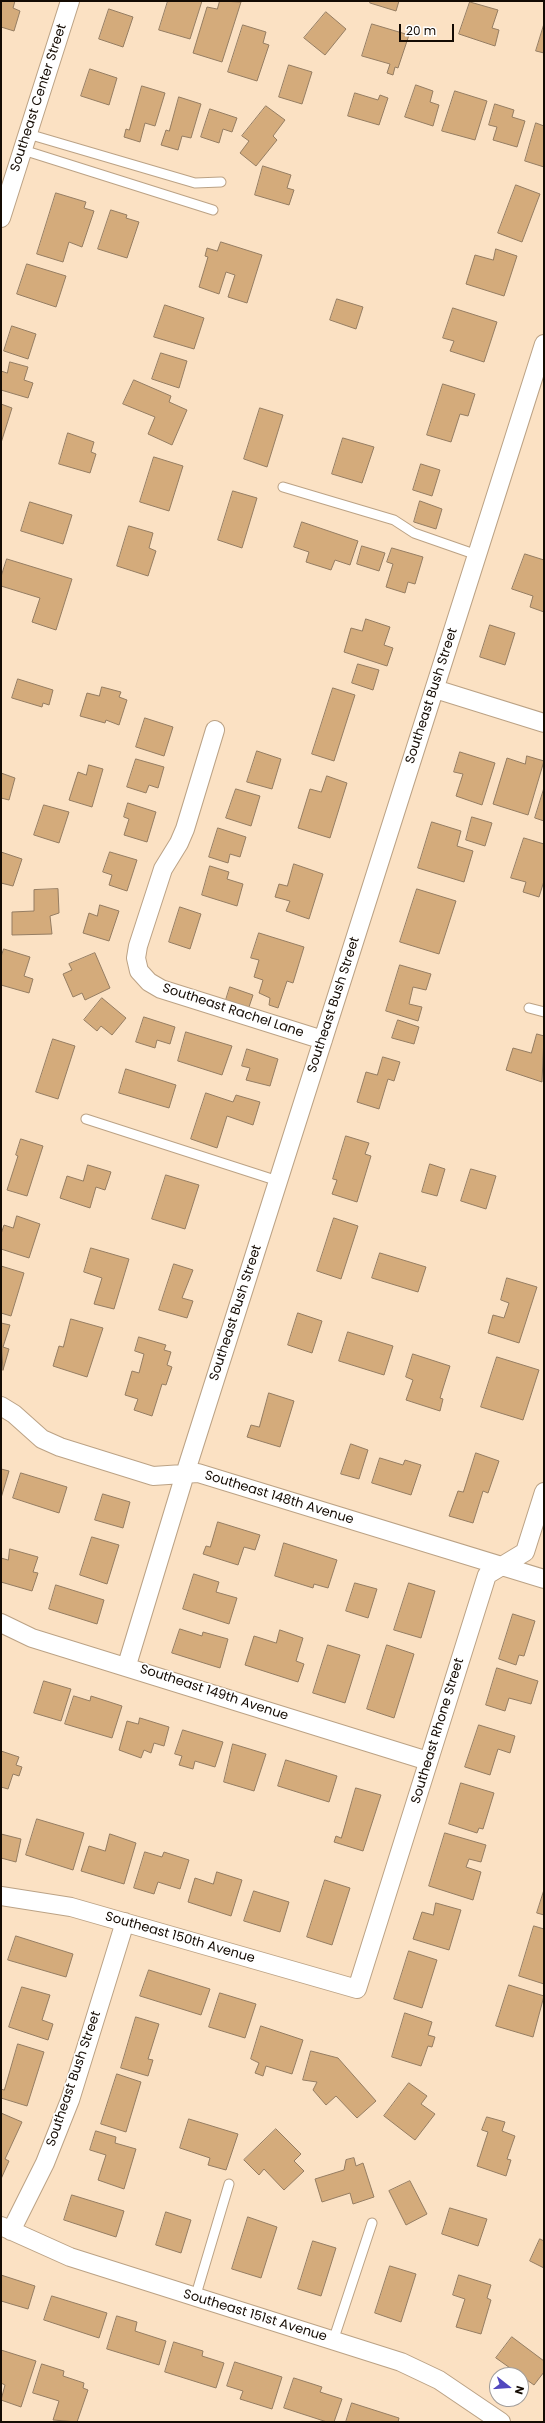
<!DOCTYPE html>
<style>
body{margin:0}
#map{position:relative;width:545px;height:2423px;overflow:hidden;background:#fbe1c3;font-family:Poppins,sans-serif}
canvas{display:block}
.frame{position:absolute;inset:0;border:2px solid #140b03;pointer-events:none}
.north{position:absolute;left:489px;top:2367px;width:40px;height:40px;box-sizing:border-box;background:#fff;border:1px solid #a19d9a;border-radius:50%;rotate:107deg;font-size:11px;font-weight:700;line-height:16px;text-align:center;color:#140b03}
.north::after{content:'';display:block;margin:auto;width:14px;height:18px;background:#5148bf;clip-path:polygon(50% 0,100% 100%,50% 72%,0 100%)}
.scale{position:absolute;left:399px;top:24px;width:55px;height:18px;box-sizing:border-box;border:2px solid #140b03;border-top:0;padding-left:5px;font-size:12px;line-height:14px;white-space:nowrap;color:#140b03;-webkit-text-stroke:3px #fff;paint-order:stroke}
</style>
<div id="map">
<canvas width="545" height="2423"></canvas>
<div class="frame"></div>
<div class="north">N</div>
<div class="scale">20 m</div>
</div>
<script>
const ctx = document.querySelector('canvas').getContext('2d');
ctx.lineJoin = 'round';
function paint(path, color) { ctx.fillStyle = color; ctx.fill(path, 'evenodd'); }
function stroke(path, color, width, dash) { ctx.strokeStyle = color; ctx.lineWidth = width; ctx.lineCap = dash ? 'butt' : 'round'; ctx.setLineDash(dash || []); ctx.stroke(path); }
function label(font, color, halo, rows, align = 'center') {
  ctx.font = font + ' Poppins,sans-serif'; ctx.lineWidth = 3.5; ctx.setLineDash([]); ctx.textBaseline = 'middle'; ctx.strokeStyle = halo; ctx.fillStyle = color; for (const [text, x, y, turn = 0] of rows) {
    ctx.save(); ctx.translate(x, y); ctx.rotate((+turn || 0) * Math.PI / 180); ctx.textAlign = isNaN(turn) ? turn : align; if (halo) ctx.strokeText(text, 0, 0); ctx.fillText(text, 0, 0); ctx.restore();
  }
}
const building = new Path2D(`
 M1 1H15L13 8 20 11 14 31 1 27Z
 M168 1H202L190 39 159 30Z
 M220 1 241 2 222 62 193 53 207 7 217 9Z
 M371 1H399L396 11 370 3Z
 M470 2 498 10 492 28 499 30 495 46 459 34Z
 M109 9 133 17 123 47 99 39Z
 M326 12 346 29 325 55 304 38Z
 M372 24 409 35 398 68 395 67 393 75 387 73 390 64 362 56Z
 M544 24V53L536 51Z
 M243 25 266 32 263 43 269 45 257 81 228 72Z
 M289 65 312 72 302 104 279 97Z
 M90 69 117 78 109 105 81 96Z
 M416 85 433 91 430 102 439 105 433 126 405 117Z
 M142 86 165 93 155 126 145 123 140 142 124 137 126 129 129 130Z
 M455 91 487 101 475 140 442 131Z
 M355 93 378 100 380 95 388 98 379 125 348 116Z
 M179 97 201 104 191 138 182 136 178 150 161 145 166 130 169 131Z
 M495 104 514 110 512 117 525 121 517 147 493 140 497 127 489 125Z
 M266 106 285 120 273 136 277 140 256 166 240 153 249 141 242 136Z
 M210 109 237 118 232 132 223 129 219 143 201 137Z
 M536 123 544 126V167L525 161Z
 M263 166 291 175 287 188 294 190 289 205 255 195Z
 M516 185 540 194 522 242 498 233Z
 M56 193 86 202 84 208 94 211 82 247 69 242 63 262 37 254Z
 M111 210 127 215 126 218 139 222 127 258 98 249Z
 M221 242 262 255 247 303 228 297 235 275 226 272 219 294 199 287 208 257 205 256 207 248 217 251Z
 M496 249 517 256 504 296 466 284 475 255 493 260Z
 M27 264 66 276 56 307 17 294Z
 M337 299 363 307 356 329 330 320Z
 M165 305 204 318 194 349 154 337Z
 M453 308 497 322 484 362 450 351 454 341 443 338Z
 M12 326 36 334 28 359 4 351Z
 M161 353 187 361 179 388 152 379Z
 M10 362 28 367 24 380 33 383 28 398 1 390V371L7 373Z
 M134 380 171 396 169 402 187 410 172 445 148 434 155 417 123 404Z
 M443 384 475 394 468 416 460 414 451 442 427 435Z
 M1 404 12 408 1 443Z
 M260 408 283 415 267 467 244 459Z
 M68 433 94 442 91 452 96 454 90 473 59 464Z
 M343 438 374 447 362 483 332 474Z
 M154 457 183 466 169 511 140 502Z
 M421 464 440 470 432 496 413 490Z
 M233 491 257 498 242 548 218 540Z
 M420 501 442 509 436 529 414 522Z
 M30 502 72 515 63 544 21 531Z
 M302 522 358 541 350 565 335 560 331 570 306 562 309 552 294 547Z
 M129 526 153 533 149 548 156 551 148 576 117 566Z
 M362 546 385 553 379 571 357 564Z
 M392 548 423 557 415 584 408 582 405 593 386 587 393 564 387 562Z
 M525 554 544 560V612L530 607 533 596 512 589Z
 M7 559 72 579 56 630 32 622 40 598 1 586V577Z
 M366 619 390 627 384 645 393 648 387 666 344 652 351 628 362 631Z
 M490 625 515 633 505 665 480 657Z
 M358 664 379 670 373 690 352 683Z
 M18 679 53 690 49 705 43 703 42 707 12 698Z
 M102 687 121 692 119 697 127 700 119 725 106 720 105 723 80 716 87 693 99 696Z
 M333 688 355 695 334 761 312 754Z
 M145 718 173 727 164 756 136 747Z
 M257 751 281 759 272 789 247 782Z
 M460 752 495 763 482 805 456 796 463 774 454 772Z
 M527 756 544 761 528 815 493 804 507 758 525 764Z
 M136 759 164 767 158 788 149 785 146 793 127 787Z
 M89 765 103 769 92 807 69 800 78 772 86 775Z
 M1 773 15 778 9 800 1 798Z
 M327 776 347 783 330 838 298 828 310 789 321 792Z
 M544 788V821L535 818Z
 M236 789 260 796 251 826 226 818Z
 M128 803 156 812 147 842 124 835 129 819 124 817Z
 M44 805 69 812 59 843 34 835Z
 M472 817 492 823 485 846 466 840Z
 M432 822 461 831 457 846 473 851 464 882 418 868Z
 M218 828 246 837 240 857 230 854 228 863 209 857Z
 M524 838 544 844V881L539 897 523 892 526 882 511 878Z
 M1 852 22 859 13 886 1 883Z
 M110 852 137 860 127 891 109 885 112 875 103 872Z
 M294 864 323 874 309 919 286 911 290 901 275 897 279 884 287 886Z
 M210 866 229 872 227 879 243 884 237 906 202 895Z
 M58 889 59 913 50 916 52 934 12 935V912L34 911V890Z
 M417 889 456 901 439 954 400 942Z
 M100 905 119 911 109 941 83 933 89 913 97 916Z
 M180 907 201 914 190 949 169 942Z
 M259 933 304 947 293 983 287 981 278 1008 269 1005 270 998 259 993 263 980 254 977 259 960 251 958Z
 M4 949 30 957 24 976 33 979 29 993 1 985V957Z
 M95 953 110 988 85 1000 82 993 73 997 63 974 72 970 69 964Z
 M400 965 431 974 426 990 413 987 409 1004 422 1007 418 1021 386 1011Z
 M230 987 253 995 249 1007 226 1000Z
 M102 998 126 1018 112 1035 101 1026 97 1031 84 1020Z
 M144 1017 175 1027 170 1044 157 1040 155 1048 136 1042Z
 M398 1020 419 1027 414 1044 392 1038Z
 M186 1032 232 1046 222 1075 178 1061Z
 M537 1034 544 1036 542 1082 506 1070 513 1048 531 1053Z
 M53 1039 75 1046 58 1099 36 1092Z
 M247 1049 278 1059 270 1086 246 1080 250 1068 242 1066Z
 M383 1057 400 1062 394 1081 388 1079 379 1109 357 1102 366 1072 377 1075Z
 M126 1069 176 1085 169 1108 119 1093Z
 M206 1093 233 1102 236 1095 260 1102 253 1125 227 1116 217 1148 191 1139Z
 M346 1136 369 1143 365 1154 371 1156 357 1202 332 1194 337 1180 333 1179Z
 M21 1139 43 1146 27 1196 7 1190 18 1156 16 1155Z
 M430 1164 445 1169 437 1196 422 1192Z
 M88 1165 111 1172 105 1190 96 1187 90 1208 60 1198 67 1176 83 1181Z
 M471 1169 496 1176 486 1209 461 1201Z
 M166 1175 199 1185 185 1229 152 1219Z
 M17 1216 40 1224 29 1258 1 1249V1234L4 1225 13 1228Z
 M334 1218 358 1226 341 1279 317 1271Z
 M91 1248 129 1259 114 1309 94 1304 102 1278 84 1272Z
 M380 1253 426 1267 418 1292 372 1278Z
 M174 1264 193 1270 182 1298 193 1301 187 1318 159 1310Z
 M1 1266 24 1273 11 1316 1 1313Z
 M507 1278 537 1287 519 1343 488 1333 493 1315 504 1318 509 1303 501 1300Z
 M298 1313 322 1321 312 1353 288 1345Z
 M71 1319 103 1328 87 1377 53 1366 59 1346 63 1347Z
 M1 1323 10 1325 3 1347 9 1349 3 1370Z
 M348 1332 393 1346 384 1375 339 1361Z
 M139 1337 166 1345 164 1350 171 1352 167 1365 172 1367 166 1385 162 1384 152 1416 134 1410 138 1399 125 1395 132 1371 139 1373 144 1354 135 1351Z
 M413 1354 450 1366 440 1398 443 1399 440 1411 406 1400 413 1380 406 1377Z
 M497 1357 539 1370 523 1420 481 1407Z
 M269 1393 294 1401 280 1447 247 1437 251 1425 259 1427Z
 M351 1444 368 1450 359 1479 341 1474Z
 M476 1453 499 1461 488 1493 483 1491 473 1523 449 1516 458 1491 463 1492Z
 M380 1458 403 1465 405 1460 421 1465 411 1495 372 1483Z
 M1 1469 9 1471 1 1498Z
 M21 1473 67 1487 59 1513 13 1498Z
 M103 1494 130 1502 123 1528 95 1520Z
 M218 1522 260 1535 255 1550 244 1547 238 1565 203 1554 206 1546 210 1547Z
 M92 1537 119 1545 107 1584 80 1575Z
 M284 1543 337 1560 328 1588 314 1584 313 1588 275 1576Z
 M10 1549 38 1557 33 1572 38 1573 32 1591 1 1582V1558L8 1560Z
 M194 1574 219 1582 216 1592 237 1598 229 1624 183 1609Z
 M355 1583 377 1589 368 1618 346 1611Z
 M409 1583 435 1591 421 1638 394 1630Z
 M56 1585 104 1600 97 1624 49 1609Z
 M513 1614 535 1621 524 1656 519 1655 516 1665 499 1659Z
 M180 1629 202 1636 203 1632 228 1639 220 1668 172 1653Z
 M280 1630 303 1638 296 1661 304 1664 298 1682 245 1665 254 1636 276 1643Z
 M328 1645 360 1655 345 1703 313 1693Z
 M387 1645 414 1654 394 1718 367 1709Z
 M497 1668 538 1681 531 1704 509 1698 505 1711 486 1705Z
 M44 1681 71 1689 61 1721 34 1713Z
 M74 1696 90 1701 91 1696 122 1706 112 1738 65 1724Z
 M140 1718 169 1727 164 1746 154 1743 151 1753 144 1750 141 1758 119 1750 127 1721 138 1724Z
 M479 1725 515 1736 510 1753 498 1749 490 1775 465 1767Z
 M183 1730 223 1742 215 1767 195 1761 193 1769 179 1765 182 1756 175 1754Z
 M233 1744 266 1754 254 1791 224 1782Z
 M1 1751 19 1757 16 1765 22 1767 19 1776 13 1774 8 1789 1 1787Z
 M286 1760 337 1776 329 1802 278 1786Z
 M461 1783 494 1793 483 1829 479 1828 477 1833 449 1824Z
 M356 1788 381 1795 363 1851 334 1842 336 1836 341 1838Z
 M37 1819 84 1833 73 1870 26 1855Z
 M445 1833 486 1845 481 1862 469 1859 466 1867 481 1872 473 1900 429 1886Z
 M1 1834 21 1839 16 1862 1 1858Z
 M110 1834 136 1843 124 1884 81 1871 89 1846 105 1851Z
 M145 1852 162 1857 164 1852 189 1860 180 1889 158 1882 154 1894 134 1888Z
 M217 1872 242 1880 231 1916 188 1902 195 1878 213 1884Z
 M325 1880 350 1888 332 1945 307 1937Z
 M544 1890V1915L537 1913Z
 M254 1891 289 1902 280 1932 244 1921Z
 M436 1903 461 1910 449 1950 413 1939 422 1912 433 1915Z
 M534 1926 544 1929V1984L519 1976Z
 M16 1936 73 1954 66 1977 8 1960Z
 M409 1951 437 1960 422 2008 394 1999Z
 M149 1970 210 1989 201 2015 140 1996Z
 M509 1985 544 1996 533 2037 496 2026Z
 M22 1987 50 1995 42 2020 53 2024 48 2040 9 2027Z
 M220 1993 256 2004 245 2038 209 2027Z
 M405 2013 432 2022 428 2035 435 2037 432 2047 428 2046 421 2066 392 2057Z
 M136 2017 159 2024 148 2059 153 2060 148 2076 121 2068Z
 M261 2026 303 2040 292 2074 266 2066 263 2076 255 2073 259 2063 251 2059Z
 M18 2044 44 2052 27 2106 1 2098V2089L4 2090Z
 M311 2051 338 2058 376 2101 357 2118 336 2096 326 2105 313 2090 317 2082 303 2080Z
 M117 2074 141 2082 126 2132 101 2124Z
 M409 2083 427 2096 421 2104 435 2114 415 2140 384 2116Z
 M1 2113 22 2122 5 2159 9 2161 1 2179Z
 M487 2117 505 2122 502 2131 515 2136 507 2159 511 2160 506 2176 477 2166 488 2132 482 2130Z
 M189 2119 238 2134 226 2170 208 2165 210 2158 180 2148Z
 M276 2129 301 2154 294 2161 304 2171 284 2190 264 2169 259 2175 244 2160Z
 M96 2131 116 2137 115 2143 136 2149 124 2189 98 2180 106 2155 90 2150Z
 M354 2158 356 2166 363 2163 374 2197 353 2204 350 2193 322 2202 315 2179 344 2170 346 2160Z
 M410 2181 427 2214 406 2225 389 2191Z
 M72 2195 124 2211 116 2237 64 2220Z
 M450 2208 487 2219 478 2246 442 2234Z
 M166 2212 191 2220 181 2253 156 2245Z
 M248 2217 277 2227 261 2278 232 2269Z
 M540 2239 544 2241V2268L530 2261Z
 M313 2241 336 2248 321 2296 298 2289Z
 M390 2266 416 2274 401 2322 375 2313Z
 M1 2275 35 2286 28 2309 1 2301Z
 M459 2275 491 2285 487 2298 491 2300 481 2334 456 2327 465 2299 453 2295Z
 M52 2296 107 2313 99 2338 44 2320Z
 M117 2316 137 2322 135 2331 166 2341 159 2365 107 2349Z
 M512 2337 544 2361V2372L534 2385 496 2358Z
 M174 2342 203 2351 202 2356 224 2363 216 2388 165 2372Z
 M1 2350 36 2361 21 2407 1 2400 5 2385 1 2383Z
 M235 2362 282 2377 272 2409 240 2399 243 2391 227 2386Z
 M42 2364 64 2371 63 2376 84 2383 83 2388 88 2390 77 2422 53 2420 59 2401 33 2393Z
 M294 2378 322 2387 320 2392 342 2399 334 2422H327L284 2408Z
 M352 2403 399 2418 398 2422H346Z`);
const lane = new Path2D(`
 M28 134 195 183 221 182
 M23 150 213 210
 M283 487 394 520 414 533 477 555
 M529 1008 544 1012
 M86 1119 278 1181
 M195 2298 229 2184
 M333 2341 372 2223`);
const street = new Path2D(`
 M1 218 70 1
 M435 689 544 723
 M215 730 185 829 179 843 163 869 138 946 136 958 139 971 149 982 161 989 323 1040
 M1 1406 14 1414 42 1439 60 1447 153 1476 198 1473 544 1579
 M1 1623 32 1638 428 1761
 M127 1665 185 1474 544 344
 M1 1896 71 1907 357 1989 487 1575 525 1552 544 1492
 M1 2226 70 2257 401 2362 439 2380 501 2422
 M11 2231 45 2163 70 2100 125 1922`);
const streetNames = [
 ["Southeast Center Street",39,98,-72],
 ["Southeast Bush Street",432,696,-72],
 ["Southeast Bush Street",334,1005,-72],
 ["Southeast Rachel Lane",233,1011,18],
 ["Southeast Bush Street",236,1313,-72],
 ["Southeast 148th Avenue",279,1498,17],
 ["Southeast 149th Avenue",214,1693,18],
 ["Southeast Rhone Street",438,1731,-73],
 ["Southeast 150th Avenue",180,1938,16],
 ["Southeast Bush Street",74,2079,-71],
 ["Southeast 151st Avenue",255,2316,17]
];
paint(building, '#d4ab7b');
stroke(building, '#957d62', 1);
stroke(lane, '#bba285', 11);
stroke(street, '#bba285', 20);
stroke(lane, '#fff', 9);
stroke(street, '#fff', 18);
label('13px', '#140b03', '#fff', streetNames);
</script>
